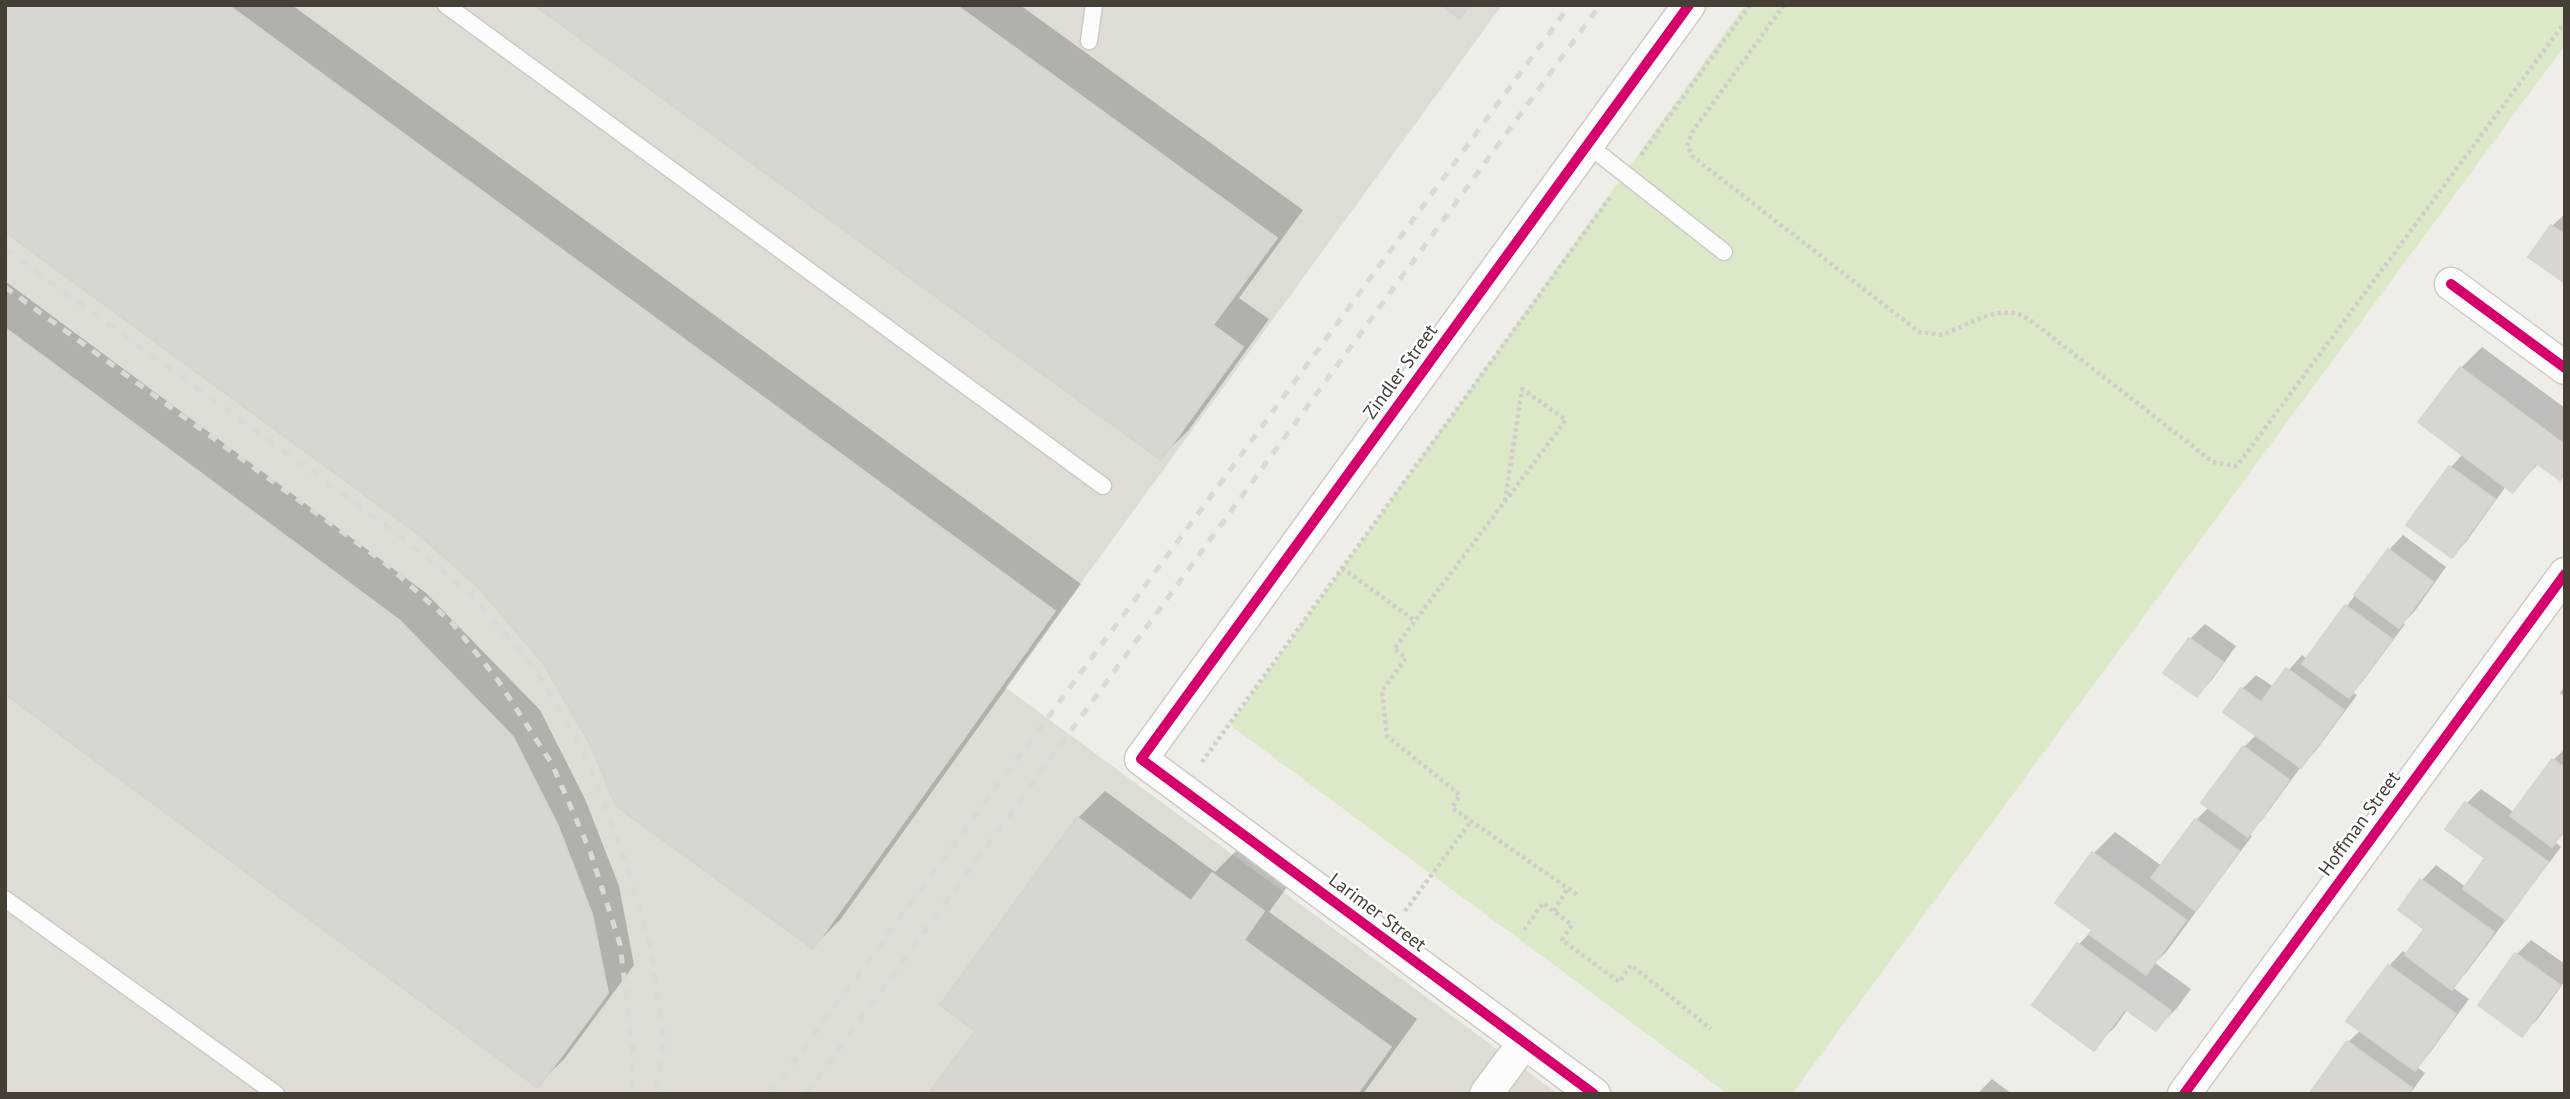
<!DOCTYPE html>
<style>
body{margin:0}
#map{position:relative;width:2570px;height:1099px;overflow:hidden;background:#efede8;font-family:"PT Sans",sans-serif}
canvas{display:block}
.frame{position:absolute;inset:0;border:7px solid #453f35;pointer-events:none}
</style>
<div id="map">
<canvas width="2570" height="1099"></canvas>
<div class="frame"></div>
</div>
<script>
const ctx = document.querySelector('canvas').getContext('2d');
ctx.lineJoin = 'round';
function paint(path, color) { ctx.fillStyle = color; ctx.fill(path, 'evenodd'); }
function stroke(path, color, width, dash) { ctx.strokeStyle = color; ctx.lineWidth = width; ctx.lineCap = dash ? 'butt' : 'round'; ctx.setLineDash(dash || []); ctx.stroke(path); }
function label(font, color, halo, rows, align = 'center') {
  ctx.font = font + ' "PT Sans",sans-serif'; ctx.lineWidth = 5; ctx.setLineDash([]); ctx.textBaseline = 'middle'; ctx.strokeStyle = halo; ctx.fillStyle = color; for (const [text, x, y, turn = 0] of rows) {
    ctx.save(); ctx.translate(x, y); ctx.rotate((+turn || 0) * Math.PI / 180); ctx.textAlign = isNaN(turn) ? turn : align; if (halo) ctx.strokeText(text, 0, 0); ctx.fillText(text, 0, 0); ctx.restore();
  }
}
const industrial = new Path2D(`
 M5 5H1502L1005 687 1558 1094H5Z`);
const green = new Path2D(`
 M1745 5H2565V45L1792 1094H1728L1230 725Z`);
const shadow = new Path2D(`
 M5 5H292L1081 584 840 920 813 947 591 743 544 662 480 585 419 532Z
 M537 5H1020L1303 210 1239 298 1269 319 1188 431 1160 458Z
 M2565 214V281L2552 226Z
 M5 281 426 593 540 710 585 799 619 886 634 965 565 1058 538 1085 5 692Z
 M2482 347 2565 408V473L2539 463 2513 491 2506 486 2466 542 2452 556 2409 525 2451 467 2463 454 2461 368Z
 M2403 535 2446 567 2414 612 2403 623 2405 624 2363 681 2352 692 2357 695 2315 752 2303 764 2262 820 2249 834 2252 836 2167 951 2155 963 2191 989 2177 1008 2156 1029 2128 1009 2115 1027 2094 1048 2034 1005 2079 944 2094 929 2057 903 2094 853 2115 832 2162 866 2196 820 2209 807 2244 747 2257 734 2242 689 2256 675 2274 687 2302 655 2307 659 2389 550Z
 M2205 624 2236 646 2211 681 2197 695 2166 673 2190 639Z
 M2565 686V697L2560 693Z
 M2565 749V832L2555 842 2561 847 2466 973 2452 987 2469 999 2429 1054 2417 1067 2425 1073 2410 1094H2311L2348 1042 2361 1030 2389 966 2403 951 2408 955 2427 929 2400 910 2422 880 2436 865 2466 887 2488 858 2448 829 2467 803 2481 789 2515 813 2553 760Z
 M1105 791 1215 872 1240 847 1290 883 1269 912 1417 1019 1363 1094H937L978 1030 1078 818Z
 M2531 940 2565 964V981L2537 1020 2522 1034 2517 954Z
 M1992 1079 2012 1094H1977Z`);
const building = new Path2D(`
 M5 5H228L1055 611 813 949 616 806 590 744 543 663 478 587 418 534 5 232Z
 M534 5H956L1277 238 1213 325 1243 347 1161 460Z
 M1441 5H1470L1460 19Z
 M2551 225 2565 235V283L2528 257Z
 M5 328 399 620 513 737 558 826 592 914 608 993 538 1088 5 694Z
 M2460 367 2565 445V474L2560 480 2536 463 2513 493 2418 422Z
 M2449 466 2495 499 2452 558 2406 525Z
 M2388 549 2433 582 2399 628 2354 595Z
 M2345 605 2392 639 2349 698 2302 664Z
 M2189 638 2223 662 2197 697 2163 673Z
 M2286 668 2344 710 2301 768 2223 712 2241 688 2261 702Z
 M2243 746 2289 780 2248 837 2201 803Z
 M2552 759 2565 768V830L2552 847 2510 816Z
 M2465 802 2548 862 2506 920 2463 889 2485 858 2445 829Z
 M1077 817 1191 901 1212 873 1264 911 1244 940 1391 1047 1357 1094H934L930 1091 975 1031 940 1005Z
 M2195 819 2239 851 2196 911 2151 878Z
 M2092 852 2186 920 2146 975 2089 934 2092 930 2055 903Z
 M2420 879 2494 932 2452 990 2405 955 2424 929 2398 910Z
 M2077 943 2171 1011 2156 1031 2125 1009 2094 1051 2032 1005Z
 M2515 953 2560 985 2522 1037 2478 1005Z
 M2388 965 2456 1014 2415 1071 2346 1021Z
 M2347 1041 2412 1088 2408 1094H2309Z`);
const path = new Path2D(`
 M1784 5 1692 132 1687 146 1693 157 1919 332 1942 335 1983 317 1998 313H2017L2030 320 2213 462 2236 466 2243 458 2565 22
 M1641 155 1750 5
 M1505 501 1522 389 1566 420 1394 649 1406 658 1382 691 1387 736 1460 795 1452 808 1579 896
 M1342 568 1415 621
 M1202 762 1611 196
 M1405 911 1471 821
 M1554 911 1567 889
 M1524 930 1543 903 1572 925 1562 940 1619 982 1631 965 1711 1029`);
const service = new Path2D(`
 M446 5 1103 486
 M1089 41 1094 5
 M1588 145 1724 252
 M5 899 276 1094`);
const minor = new Path2D(`
 M2451 284 2565 368
 M1486 1094 1524 1043
 M1594 1094 1141 759 1689 5
 M2184 1094 2565 574`);
const rail = new Path2D(`
 M5 249 395 532 472 596 535 669 583 750 618 839 651 947 664 1042 655 1094
 M5 287 385 563 452 623 497 679 552 764 590 851 620 944 633 1053 632 1094
 M770 1094 1184 533 1570 5
 M806 1094 1600 5`);
const cycleway = new Path2D(`
 M2451 284 2565 368
 M1594 1094 1141 759 1689 5
 M2184 1094 2565 574`);
const streetNames = [
 ["Zindler Street",1401,372,-54],
 ["Hoffman Street",2360,824,-54],
 ["Larimer Street",1377,913,37]
];
paint(industrial, '#dfdcd6');
paint(green, '#dce9c8');
paint(shadow, '#0003');
paint(building, '#d9d6d1');
stroke(building, '#d7d4ce', 2);
stroke(service, '#cdcbc6', 19);
stroke(minor, '#cdcbc6', 35);
stroke(path, '#d0cdca', 4.5, [3.5, 3.5]);
stroke(service, '#fdfcfc', 16);
stroke(minor, '#fdfcfc', 32);
stroke(rail, '#d9d9d8', 5, [9, 9]);
stroke(cycleway, '#d6006c', 10);
label('19px', '#453f35', '#fff', streetNames);
</script>
